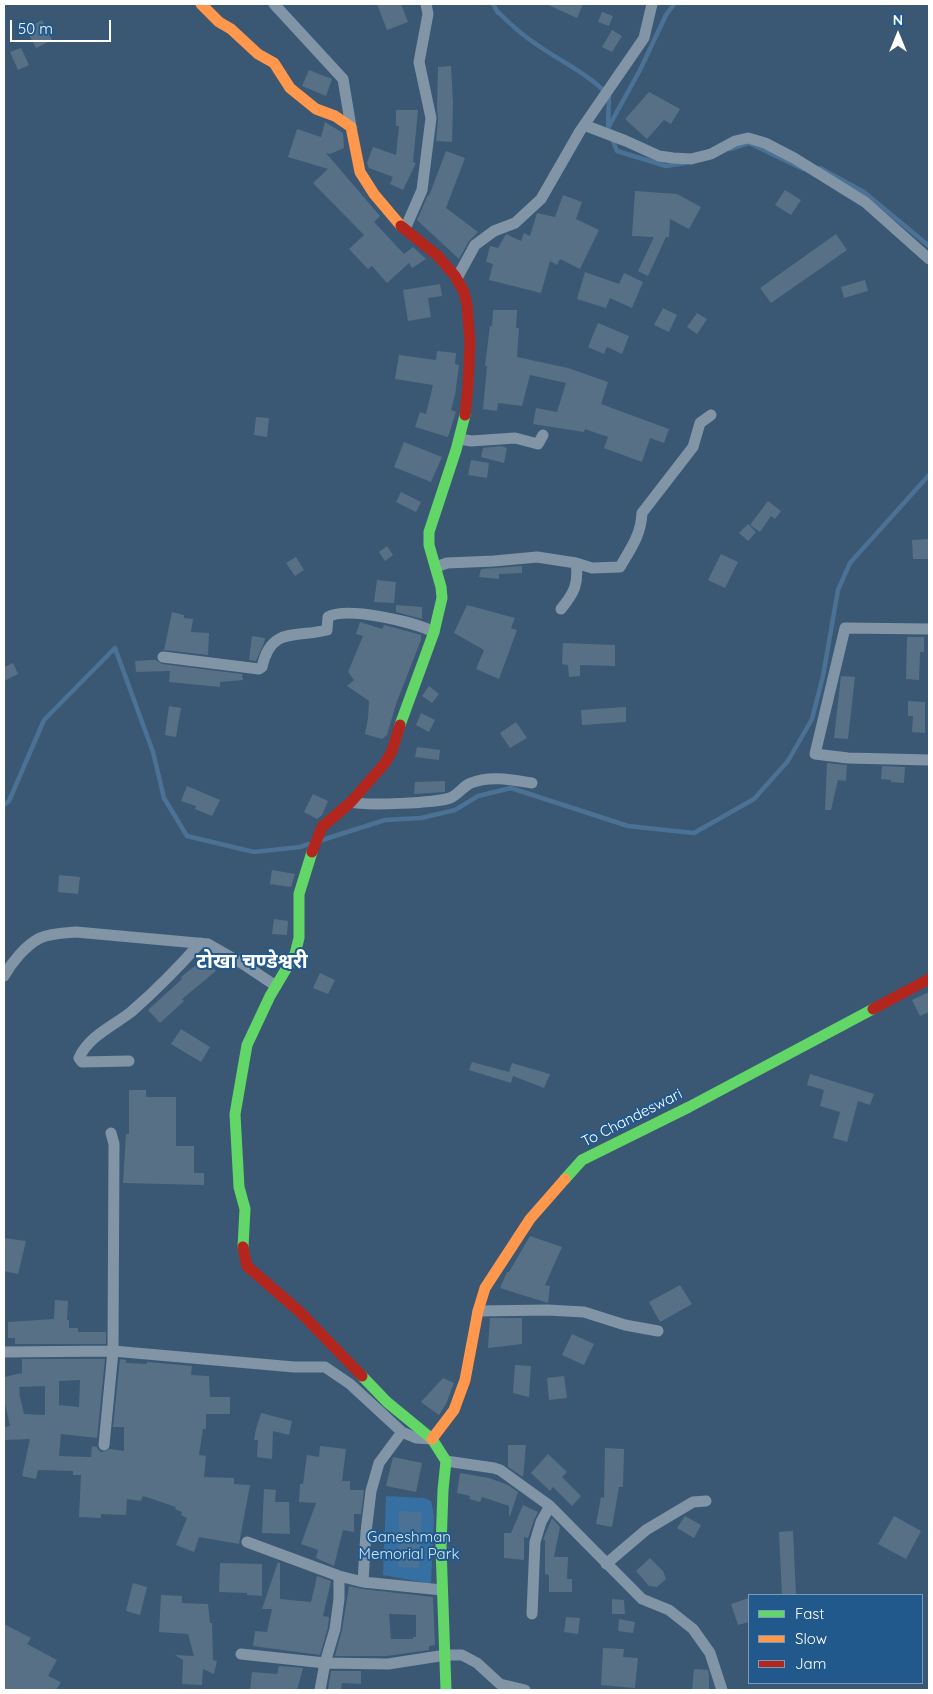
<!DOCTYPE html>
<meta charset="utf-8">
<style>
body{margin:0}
#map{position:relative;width:933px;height:1694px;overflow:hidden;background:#3a5874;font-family:Quicksand,sans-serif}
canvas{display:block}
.frame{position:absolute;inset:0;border:5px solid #fff;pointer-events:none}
.legend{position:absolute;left:748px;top:1594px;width:175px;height:90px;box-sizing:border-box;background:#22598c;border:1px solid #7a9bba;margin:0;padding:6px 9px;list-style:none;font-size:15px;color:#fff}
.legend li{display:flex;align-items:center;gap:10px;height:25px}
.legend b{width:25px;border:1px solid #7a9bba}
.north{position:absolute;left:873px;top:10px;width:50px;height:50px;-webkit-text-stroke:4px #22598c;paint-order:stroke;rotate:0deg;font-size:14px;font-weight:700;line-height:20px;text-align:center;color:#fff}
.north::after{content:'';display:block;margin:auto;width:18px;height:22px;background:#fff;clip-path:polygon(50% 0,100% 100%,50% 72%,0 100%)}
.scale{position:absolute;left:10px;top:20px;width:101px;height:22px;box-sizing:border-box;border:2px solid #fff;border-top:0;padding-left:6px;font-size:15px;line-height:18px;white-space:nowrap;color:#fff;-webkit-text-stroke:4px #22598c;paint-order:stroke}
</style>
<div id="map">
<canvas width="933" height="1694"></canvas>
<div class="frame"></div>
<ul class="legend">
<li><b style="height:6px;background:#63d668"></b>Fast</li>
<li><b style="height:6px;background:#ff974d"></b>Slow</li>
<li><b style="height:6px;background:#b3261e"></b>Jam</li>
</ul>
<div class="north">N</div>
<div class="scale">50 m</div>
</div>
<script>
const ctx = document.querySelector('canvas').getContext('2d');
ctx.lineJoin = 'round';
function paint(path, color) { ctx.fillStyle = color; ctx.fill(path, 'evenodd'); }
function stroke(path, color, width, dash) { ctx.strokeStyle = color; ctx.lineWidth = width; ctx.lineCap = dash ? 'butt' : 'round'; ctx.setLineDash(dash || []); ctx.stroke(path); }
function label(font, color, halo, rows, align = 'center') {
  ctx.font = font + ' Quicksand,"Noto Sans Devanagari",sans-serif'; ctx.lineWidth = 4; ctx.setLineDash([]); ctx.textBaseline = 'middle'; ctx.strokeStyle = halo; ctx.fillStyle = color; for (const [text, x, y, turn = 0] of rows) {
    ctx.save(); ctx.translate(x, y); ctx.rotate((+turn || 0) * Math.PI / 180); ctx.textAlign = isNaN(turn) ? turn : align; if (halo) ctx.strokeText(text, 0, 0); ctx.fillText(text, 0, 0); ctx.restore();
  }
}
const green = new Path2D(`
 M386 1496 425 1498 431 1501 434 1516 431 1584 383 1575Z`);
const water = new Path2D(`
 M399 1511 422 1512 419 1568 398 1567Z`);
const stream = new Path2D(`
 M493 4 498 13
 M674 4 666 15 640 70 608 128 617 151 666 166 685 163
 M497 11C509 23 522 35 536 44 561 62 588 73 609 96L608 126
 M730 149 749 143 803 169
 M820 168 864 192 929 246
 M4 805 9 801 44 720 115 648 153 752 164 798 187 836 254 852 300 847 309 844
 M319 841 385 820 421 818 455 810 478 796 511 788 628 826 694 833 754 799 788 761 812 719 823 676 838 590 850 563 929 475`);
const building = new Path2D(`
 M377 4H401L408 22 387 30Z
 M546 4H583L577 18Z
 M602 12 613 16 609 26 598 22Z
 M42 20 52 40 36 48 26 29Z
 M612 30 622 36 612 52 602 47Z
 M21 48 29 65 18 70 10 52Z
 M451 66 453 103 452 142 436 141 438 119 437 108 438 67Z
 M309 70 332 79 326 96 302 86Z
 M649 92 680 109 671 124 664 120 647 139 625 119Z
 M396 110H418L413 162 416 163 403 190 390 184 393 177 369 168 367 163 373 147 396 155 399 126H396Z
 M325 122 343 133 344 148 330 154 326 153 380 216 374 222 404 254 413 247 426 259 412 268 409 263 387 283 372 266 368 269 349 249 364 235 313 183 328 169 288 157 297 129 321 137Z
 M446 151 465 158 446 208 478 232 469 241 459 259 417 220 428 195 429 196Z
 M785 190 801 200 791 215 775 205Z
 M635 191 677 194 701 207 689 229 670 219 669 237H666L648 276 638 271 654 237 632 236Z
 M563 195 582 202 576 219 599 230 580 269 560 259 557 265 550 261 541 293 489 280 493 264 486 262 490 246 498 248 506 234 521 241 524 233 530 236 537 213 555 217Z
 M836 234 847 250 771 303 760 288Z
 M585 272 619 284 624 273 643 282 632 308 610 298 606 308 577 299Z
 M865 280 868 291 844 298 841 287Z
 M440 284 442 296 428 298 431 317 408 321 403 290Z
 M663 308 677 315 669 332 654 325Z
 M493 310H517L516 328H519L517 357 568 368 608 382 601 404 669 429 664 443 650 438 642 462 604 448 608 437 585 429 584 432 533 424 536 408 557 412 566 383 530 375 522 406 498 403 497 411 483 409 487 366H485L490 326H492Z
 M697 313 707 319 697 334 687 327Z
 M598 323 629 336 622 354 607 347 604 354 588 347Z
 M437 351 456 353 455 364 459 365 455 395 451 410 456 412 448 437 415 427 420 412 426 414 433 385 395 379 399 355 436 360Z
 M256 417 269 418 267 437 254 435Z
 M404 442 442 457 431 482 394 467Z
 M501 446 507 448 504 463 481 457 483 448Z
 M471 460 489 463 487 478 468 475Z
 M401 492 421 502 416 512 396 502Z
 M768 501 781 511 775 519 771 516 760 532 750 525Z
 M748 524 756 532 748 541 739 533Z
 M929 539V559H913L912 540Z
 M387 546 393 555 385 561 379 552Z
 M721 554 738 562 725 588 708 580Z
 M296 557 304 570 295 576 286 563Z
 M522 566V573L499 574V579L479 577 481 569Z
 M377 580 396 582 394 603 374 602Z
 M396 605 422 607V619L396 612Z
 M467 605 515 618 511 628 517 630 499 679 476 669 484 650 454 633Z
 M172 612 184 615V618L193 619 191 632 209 633 208 655 164 650Z
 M360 622 382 629 384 625 421 635V640L396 704 387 735 382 739 365 734 368 718 369 701 347 686 354 680 348 672 363 636 356 634Z
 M252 636 265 638 264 643 256 661 249 660Z
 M907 637H924V652H920L919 680 906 679Z
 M563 643 615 645V666L580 665V676L569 677 568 665 562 664Z
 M150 660H156L162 664 242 674 243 680 220 682V687L169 682 170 671 136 672 135 661Z
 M13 663 18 674 4 681V667Z
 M841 676 855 677 848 739 834 738Z
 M429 686 439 694 432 703 422 696Z
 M908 701 925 702V733L912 732 913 716H908Z
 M169 706 181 708 176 737 165 735Z
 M626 707V722L582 725 581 710Z
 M421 713 435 720 429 732 416 725Z
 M516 722 527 738 510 748 500 733Z
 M417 747 440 750 439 760 415 757Z
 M827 763 847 765 846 781 838 780 831 810H825Z
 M882 766 905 767 904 783 891 782V780L881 779Z
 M445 781V792L414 794 415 782Z
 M187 786 220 800 212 816 195 809 196 806 181 801Z
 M313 794 328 801 322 815 317 819 304 812Z
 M272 870 295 874 291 887 270 884Z
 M59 875 80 877 78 894 58 892Z
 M274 919 288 921 287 935 272 934Z
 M205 958 216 971 182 999 184 1001 160 1023 148 1010 182 979 181 977Z
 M320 973 335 980 328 994 313 988Z
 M929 992V1012L920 1016 912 1000Z
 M181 1029 210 1047 201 1062 171 1044Z
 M472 1062 509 1072 512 1063 550 1074 544 1088 513 1076 511 1083 469 1070Z
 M810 1074 874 1094 870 1105 858 1101 847 1142 833 1138 840 1112 820 1106 824 1090 807 1085Z
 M129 1090H146V1097H176V1146H194V1173H204V1185L123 1183 126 1134H129Z
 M530 1236 562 1247 545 1285 550 1286 548 1303 500 1288 507 1272H509Z
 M4 1238 26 1241 18 1274 4 1271Z
 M680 1285 692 1304 660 1322 649 1302Z
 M55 1300 68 1301 67 1320H69V1328H78V1332H106V1344H15V1338H8V1322L54 1319Z
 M490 1318H522V1344L488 1348Z
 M572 1334 594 1344 584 1365 562 1355Z
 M22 1359H105L97 1438 61 1434 59 1456 91 1457 92 1446 97 1447 99 1451 103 1452 110 1449 124 1451V1427H113L120 1359 126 1360V1363L147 1364V1362L192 1366 191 1375 209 1376 210 1397H230V1414H206V1429H203L199 1455 206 1456 204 1477 234 1478V1484L250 1485 239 1544 199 1537 194 1552 176 1545 187 1518 181 1515 182 1512 175 1509 176 1507 143 1496 141 1501 127 1499 126 1515 101 1514V1518L79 1517 81 1475H73V1471L38 1470 36 1479 22 1476 30 1439 4 1440V1427L10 1426 4 1399V1377L22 1373ZM80 1380 79 1407 59 1405V1381ZM45 1386V1415L24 1414 19 1393H20L19 1387Z
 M515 1365 531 1366 529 1397 513 1393Z
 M564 1376 567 1398 549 1400 547 1378Z
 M443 1378 454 1383 446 1404 439 1415 421 1402Z
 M261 1413 292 1421 289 1435 273 1431 272 1459 257 1457 258 1440H254L256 1429Z
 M508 1445H526L523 1477 508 1467Z
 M320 1446 346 1449 342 1481H350V1490H364L361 1514H354V1532L343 1530 334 1566 316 1558 318 1550 301 1544 316 1503 299 1502 300 1484H303L307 1455 319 1457Z
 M605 1448 624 1449 623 1487H619L612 1527 596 1524 601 1497 604 1498Z
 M548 1454 567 1472 562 1477 581 1496 572 1506 553 1487 550 1491 531 1473Z
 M393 1457 422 1463 416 1492 386 1486Z
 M460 1473 489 1478 508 1485 518 1492 510 1516H509V1506L482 1497 480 1502 469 1499 470 1496 457 1493Z
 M264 1489 276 1490 275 1502H289L290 1534 262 1533Z
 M523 1505 538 1512 534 1520 528 1538 524 1537V1560L504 1558V1533H511Z
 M685 1516 701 1525 694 1538 677 1528Z
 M894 1516 921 1531 906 1559 878 1544Z
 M552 1518 560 1527 554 1557H568L567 1579H572V1592H549V1575L545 1574V1540H543Z
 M793 1531 796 1595H782L779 1532Z
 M650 1558 663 1571 666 1579 657 1587 649 1586 636 1571Z
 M278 1562 280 1563V1599L311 1602 317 1576 331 1581 323 1616 329 1617 328 1627 320 1655 253 1646 255 1631 267 1632 272 1609H262Z
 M220 1563 262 1564V1596L247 1595V1593L219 1592Z
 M133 1583 147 1587 140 1615 126 1611Z
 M349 1586 362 1589 433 1597 435 1645 429 1646V1650L387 1656H335L342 1630ZM389 1614 416 1615V1637H413V1639H391Z
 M161 1595 182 1596V1603L208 1604 210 1623H212L213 1660 217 1661 214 1674 203 1669 202 1685 182 1684 183 1660 175 1655 194 1656 188 1634 159 1632Z
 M749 1598V1622L738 1625 731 1604Z
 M612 1599 624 1600 625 1614H612Z
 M566 1617 580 1618 578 1634 564 1632Z
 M619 1619 635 1622 633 1633 618 1631Z
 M4 1624 31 1638 27 1644 57 1660 48 1676 61 1682 56 1690H4Z
 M603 1648 624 1649 623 1657 638 1658 635 1688 601 1685Z
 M279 1666 303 1668 297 1690H250L252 1672 277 1674Z
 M694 1669 708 1670 709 1676V1690H692Z
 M331 1671H361V1684L342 1683 341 1690H328Z`);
const street = new Path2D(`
 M274 4 343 79 351 127
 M584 125 626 141 659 156 673 158 691 159 711 154 735 141 748 138 765 143 794 158 865 202 929 259
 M405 229 422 190 431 118 419 62 428 14 426 4
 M457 278 475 245 494 231 515 223 541 199 580 131 644 38 652 4
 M460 439 471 441 515 438 538 444 543 435
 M436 567 447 563 494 561 537 557 576 563 592 568 620 567C631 548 641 535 642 513L693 447 700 423 711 415
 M561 609C574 593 579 584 576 563
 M929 629 845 628 815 754 848 758 929 760
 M163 657 259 669 262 667C271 626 296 638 327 630L328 617C346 606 415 622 434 632
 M351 802C365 806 436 803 450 798 458 795 463 786 471 783 490 775 513 780 532 783
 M4 976C12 962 26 945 40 938 51 933 64 933 76 932L208 944 243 964 276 986
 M129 1061 82 1062 79 1058C89 1036 113 1026 131 1012 155 991 179 967 200 943
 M478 1311 547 1310 584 1312 625 1325 658 1331
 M4 1352 113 1351 294 1367H325L350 1384 402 1432 416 1438 432 1439
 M104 1445 113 1351 114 1144 111 1133
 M446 1461 494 1468 500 1470 550 1506 642 1599 669 1610 693 1629 710 1653 722 1690
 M247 1542 339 1576 363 1582 442 1590
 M606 1564 646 1530 693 1502 706 1501
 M363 1582 366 1532 371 1491 379 1463 402 1432
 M532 1614 535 1542 541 1522 550 1506
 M241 1654 325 1663 388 1664 446 1655H462L477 1663 500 1684 525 1690
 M320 1690 325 1663 335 1629 339 1599V1576`);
const fast = new Path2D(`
 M400 725 434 632 442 598 441 587 429 545V532L456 450 465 415
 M565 1179 582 1160 689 1107 873 1009
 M243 1247 245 1209 239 1187 235 1114 247 1045 270 996 295 954 299 938V894L312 852
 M362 1376 387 1402 432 1439 446 1461 443 1490 441 1547 446 1690`);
const slow = new Path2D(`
 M201 4 219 22 231 29 258 54 274 63 290 88 316 109 335 116 351 127 360 172 374 194 401 226
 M432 1439 454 1410 465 1380 478 1311 485 1288 530 1219 565 1179`);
const jam = new Path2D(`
 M401 226 438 256 455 276 464 292 467 305 470 343 468 386 465 415
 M312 852 322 827 351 802 385 763 392 751 400 725
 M873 1009 929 979
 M243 1247 247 1266 300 1312 362 1376`);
const streetNames = [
 ["To Chandeswari",632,1118,-27]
];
const parkNames = [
 ["Ganeshman",409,1537],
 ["Memorial Park",409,1554]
];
const districtNames = [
 ["टोखा चण्डेश्वरी",252,962]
];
paint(green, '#366fa2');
paint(water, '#4b7195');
stroke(stream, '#4b7195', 4.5);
paint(building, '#577086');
stroke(street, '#8195a7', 11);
stroke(fast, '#63d668', 11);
stroke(slow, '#ff974d', 11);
stroke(jam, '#b3261e', 11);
label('15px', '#fff', '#22598c', streetNames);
label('15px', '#d4e7f8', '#22598c', parkNames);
label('bold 20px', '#fff', '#22598c', districtNames);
</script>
